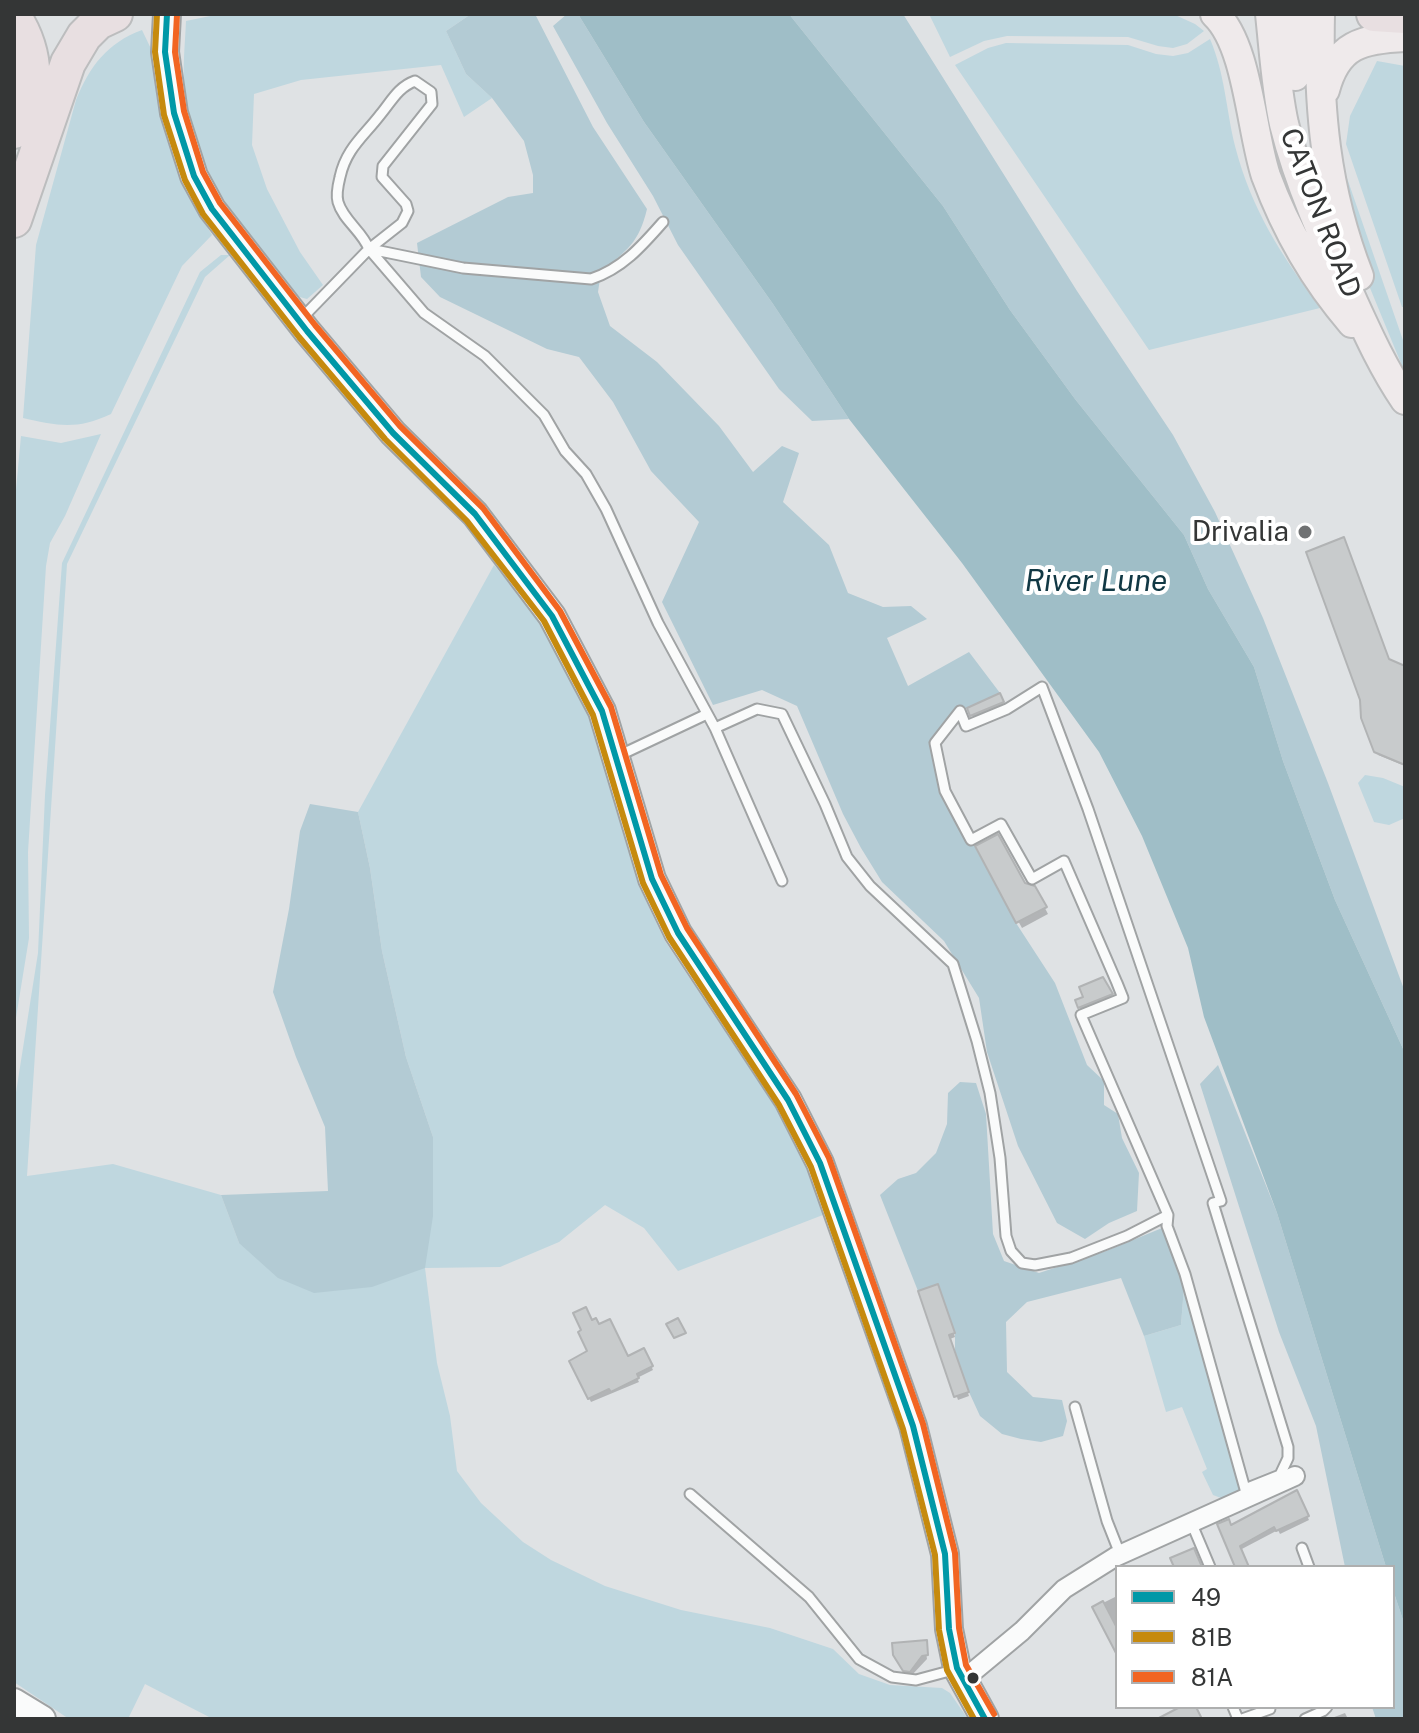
<!DOCTYPE html>
<style>
body{margin:0}
#map{position:relative;width:1419px;height:1733px;overflow:hidden;background:#dfe2e4;font-family:"Public Sans",sans-serif}
canvas{display:block}
.frame{position:absolute;inset:0;border:16px solid #343636;pointer-events:none}
.legend{position:absolute;left:1115px;top:1565px;width:280px;height:144px;box-sizing:border-box;background:#fff;border:2px solid #aeafaf;margin:0;padding:10px 14px;list-style:none;font-size:24px;color:#343636}
.legend li{display:flex;align-items:center;gap:16px;height:40px}
.legend b{width:40px;border:2px solid #aeafaf}
</style>
<div id="map">
<canvas width="1419" height="1733"></canvas>
<div class="frame"></div>
<ul class="legend">
<li><b style="height:10px;background:#0098a7"></b>49</li>
<li><b style="height:10px;background:#c68a0e"></b>81B</li>
<li><b style="height:10px;background:#f26522"></b>81A</li>
</ul>
</div>
<script>
const ctx = document.querySelector('canvas').getContext('2d');
ctx.lineJoin = 'round';
function paint(path, color) { ctx.fillStyle = color; ctx.fill(path, 'evenodd'); }
function stroke(path, color, width, dash) { ctx.strokeStyle = color; ctx.lineWidth = width; ctx.lineCap = dash ? 'butt' : 'round'; ctx.setLineDash(dash || []); ctx.stroke(path); }
function label(font, color, halo, rows, align = 'center') {
  ctx.font = font + ' "Public Sans",sans-serif'; ctx.lineWidth = 8; ctx.setLineDash([]); ctx.textBaseline = 'middle'; ctx.strokeStyle = halo; ctx.fillStyle = color; for (const [text, x, y, turn = 0] of rows) {
    ctx.save(); ctx.translate(x, y); ctx.rotate((+turn || 0) * Math.PI / 180); ctx.textAlign = isNaN(turn) ? turn : align; if (halo) ctx.strokeText(text, 0, 0); ctx.fillText(text, 0, 0); ctx.restore();
  }
}
const green = new Path2D(`
 M220 14H471L446 31 466 74 492 98 464 117 441 65 301 80 254 94 252 145 267 189 300 252 323 285 307 299 296 296C249 237 193 172 185 94 182 70 185 45 186 21Z
 M929 14H1173L1195 24 1204 31 1187 44 1173 48 1158 46 1128 37 1007 36 984 41 950 57Z
 M142 30 153 53 157 99 168 142 189 197 212 235 182 266 111 414C77 430 58 426 23 418L36 245 76 100C90 66 107 43 142 30Z
 M1210 39C1225 74 1226 109 1235 146 1252 211 1281 254 1320 308L1149 350 955 65 988 48 1006 43 1128 45 1156 54 1173 56 1188 53Z
 M1377 61 1405 66V307H1402L1346 144 1350 116Z
 M1337 149 1405 346V373L1356 254Z
 M221 255H230L205 277 67 564 27 1176 113 1164 221 1195 239 1243 433 1137 406 1057 382 951 370 868 358 812 494 565 550 632 588 713 639 886 665 941 772 1102 808 1164 828 1213 678 1271 644 1228 605 1205 559 1242 500 1267 425 1268 437 1363 450 1416 457 1471 481 1503 523 1542 551 1560 605 1586 681 1610 770 1628 833 1649 859 1674 890 1685 942 1688 950 1693 968 1719H213L145 1684 128 1719H69L14 1682V1105L38 953 45 795 62 563 200 272Z
 M101 434 65 516 50 543 46 566 28 852 29 938 14 1030V511L21 436 61 443Z
 M1365 775 1383 778 1405 787V818L1389 825 1374 822 1358 783Z
 M1185 1274 1245 1489 1221 1498 1213 1495 1202 1472 1207 1469 1182 1407 1166 1412 1144 1336 1181 1325Z`);
const forest = new Path2D(`
 M471 14H535L593 127 647 209C639 243 627 250 601 272L598 292 610 326 657 362 719 426 753 472 782 446 799 453 783 502 829 545 848 593 883 607 911 606 927 619 887 638 908 686 969 652 1000 693 960 711 935 743 945 791 1016 923 1055 983 1087 1065 1104 1081V1105L1118 1114 1122 1138 1139 1173 1137 1211 1109 1223 1085 1239 1057 1223 1018 1146 987 1052 979 998 944 941 882 882 861 848 843 814 797 706 762 690 713 705 662 602 699 522 651 471 613 402 579 357 547 349 440 297 421 277 417 243 508 197 533 193V175L524 141 492 98 466 74 446 31Z
 M567 14H578L644 122 773 304 849 419 812 421 779 389 678 245 653 196 607 123 553 26Z
 M789 14H903L1077 291 1173 435 1215 512 1263 618 1328 783 1405 992V1053L1335 900 1283 761 1254 667 1208 589 1184 535 1075 399 1010 310 943 206Z
 M310 804 358 812 370 868 382 951 406 1057 433 1137V1216L425 1268 372 1287 314 1293 278 1278 239 1243 221 1195 328 1191 325 1127 296 1057 273 992 289 909 300 831Z
 M1218 1065 1277 1213 1386 1567H1345L1316 1426 1279 1332 1200 1084Z
 M960 1082 976 1083 986 1114 993 1234 1004 1261 1039 1273 1106 1251 1167 1226 1185 1274 1181 1325 1144 1336 1121 1278 1027 1302 1006 1322 1007 1372 1033 1397 1062 1400 1067 1421 1063 1436 1041 1442 1021 1439 1002 1434 980 1416 969 1392 955 1351V1333L938 1284 918 1291 880 1195 898 1179 916 1173 936 1153 947 1124 948 1093Z
 M1393 1590 1405 1626V1719H1376L1372 1707H1393Z`);
const water = new Path2D(`
 M578 14H789L943 206 1010 310 1075 399 1184 535 1208 589 1254 667 1283 761 1335 900 1405 1053V1626L1393 1590V1567H1386L1277 1213 1204 1017 1188 948 1142 836 1099 752 962 563 849 419 773 304 644 122Z`);
const shadow = new Path2D(`
 M1389 661 1405 668V766L1378 755 1376 751Z
 M1000 696 1005 706 974 719 969 709Z
 M977 847 1024 884 1034 887 1048 914 1022 928Z
 M1109 988 1113 997 1081 1010 1077 1001Z
 M939 1290 955 1337 950 1339 969 1396 958 1400 921 1292Z
 M592 1323 628 1359 644 1351 653 1370 637 1378 639 1382 591 1402 571 1362 590 1352Z
 M1296 1493 1309 1520 1280 1534 1278 1530 1240 1550 1247 1567H1236L1231 1527Z
 M1117 1596V1652L1095 1607Z
 M925 1644 927 1659 912 1675 907 1674 895 1654Z
 M1345 1713 1348 1719H1329Z`);
const building = new Path2D(`
 M1344 537 1389 659 1405 666V765L1374 752 1361 718 1360 700 1306 552Z
 M1000 693 1004 702 970 716 967 708Z
 M998 834 1025 883 1035 886 1047 907 1016 923 975 846Z
 M1103 977 1113 994 1078 1008 1075 1000 1083 997 1079 987Z
 M938 1284 955 1333 949 1335 969 1392 954 1397 918 1291Z
 M586 1307 592 1320 596 1318 599 1324 610 1319 628 1356 644 1348 653 1366 637 1374 639 1378 611 1392 609 1389 588 1399 569 1361 587 1351 578 1332 581 1330 573 1313Z
 M678 1318 686 1333 674 1338 666 1324Z
 M1297 1490 1309 1516 1276 1531 1274 1527 1240 1546 1249 1567H1235L1217 1524 1229 1519 1231 1525Z
 M1194 1548 1202 1567H1174L1170 1558Z
 M1103 1601 1117 1628V1655L1092 1607Z
 M927 1640 928 1655 922 1656 910 1672 903 1671 893 1655 892 1643Z
 M1180 1707H1196L1202 1719H1157Z`);
const lane = new Path2D(`
 M415 81 431 92 432 104 383 166 382 177 406 204 408 211 402 223 369 249C362 231 343 220 338 202 336 195 338 185 340 177 346 149 363 137 380 115 391 102 398 87 415 81Z
 M370 249 463 268 591 279C622 269 642 246 663 222
 M302 318 369 249 424 313 485 356 544 415 565 451 586 474 606 509 658 623 715 728 757 709 782 714 825 804 847 857 870 886 953 964 977 1041 990 1093 1000 1158 1006 1236 1011 1251 1022 1263 1035 1265 1071 1258 1127 1236 1168 1215
 M1042 687 1088 809 1221 1201 1213 1203 1288 1447V1458L1280 1475 1245 1489 1185 1274 1167 1226 1168 1215 1081 1015 1123 998 1117 983 1064 861 1032 879 1001 824 971 840 945 791 935 743 960 711 966 726 1007 709Z
 M715 728 782 881
 M618 756 707 714
 M1075 1407 1107 1521 1120 1554
 M690 1494 809 1597 859 1659 892 1677 916 1680 957 1669
 M1191 1522 1210 1567
 M1302 1548 1309 1567
 M1233 1707 1238 1719
 M1242 1719 1270 1709
 M1305 1719 1323 1711 1327 1707`);
const street = new Path2D(`
 M963 1680 1022 1631 1064 1589 1115 1557 1295 1476`);
const secondary = new Path2D(`
 M167 14 165 52 174 113 194 176 212 209 307 331 393 433 475 514 552 616 602 711 652 879 678 933 788 1100 820 1163 913 1426 945 1554 949 1629 957 1668 985 1719
 M14 1702 42 1719`);
const primary = new Path2D(`
 M1215 14C1248 45 1251 131 1266 176 1286 230 1314 279 1352 323
 M1270 14C1274 51 1276 88 1284 124 1299 184 1325 241 1351 297 1367 332 1383 368 1405 400
 M1292 14 1295 76
 M1320 14C1318 107 1325 189 1359 276
 M1325 90C1337 44 1362 39 1405 37`);
const highway = new Path2D(`
 M1374 14 1405 16
 M14 17C37 53 40 96 14 131
 M14 220 68 63 84 36 98 22 115 14`);
const bus1 = new Path2D(`
 M167 14 165 52 174 113 194 176 212 209 307 331 393 433 475 514 552 616 602 711 652 879 678 933 788 1100 820 1163 913 1426 945 1554 949 1629 957 1668 985 1719`);
const bus2 = new Path2D(`
 M157 14 155 52 164 115 185 180 203 214 299 337 385 439 467 521 544 621 593 715 643 883 669 937 779 1105 811 1167 903 1429 935 1555 939 1630 947 1670 974 1719`);
const bus3 = new Path2D(`
 M177 15 175 52 184 111 203 172 220 203 315 325 400 426 483 508 560 611 611 707 661 875 687 928 796 1094 829 1158 923 1424 955 1553 959 1628 966 1665 994 1714`);
const markers = [
 [1305,532,8,"#707273"],
 [973,1678,7,"#343636"]
];
const streetNames = [
 ["CATON ROAD",1320,213,69]
];
const poiNames = [
 ["Drivalia",1289,532]
];
const waterNames = [
 ["River Lune",1096,582]
];
paint(green, '#bfd7df');
paint(forest, '#b3cbd4');
paint(water, '#9fbec7');
paint(shadow, '#0003');
paint(building, '#c8cbcc');
stroke(building, '#b1b3b4', 2);
stroke(lane, '#a0a3a4', 13);
stroke(street, '#a0a3a4', 22);
stroke(secondary, '#a0a3a4', 30);
stroke(primary, '#bcbdbe', 32);
stroke(highway, '#bcbdbe', 38);
stroke(lane, '#fafbfb', 9);
stroke(street, '#fafbfb', 18);
stroke(secondary, '#fafbfb', 26);
stroke(primary, '#efeaeb', 28);
stroke(highway, '#e8dfe1', 34);
stroke(bus1, '#0098a7', 6);
stroke(bus2, '#c68a0e', 6);
stroke(bus3, '#f26522', 6);
for (const [x, y, r, color] of markers) { const dot = new Path2D(); dot.arc(x, y, r, 0, 2 * Math.PI); ctx.fillStyle = color; ctx.fill(dot); stroke(dot, '#fff', 3); }
label('28px', '#343636', '#fff', streetNames);
label('28px', '#343636', '#fff', poiNames, 'right');
label('italic 30px', '#113844', '#fff', waterNames);
</script>
